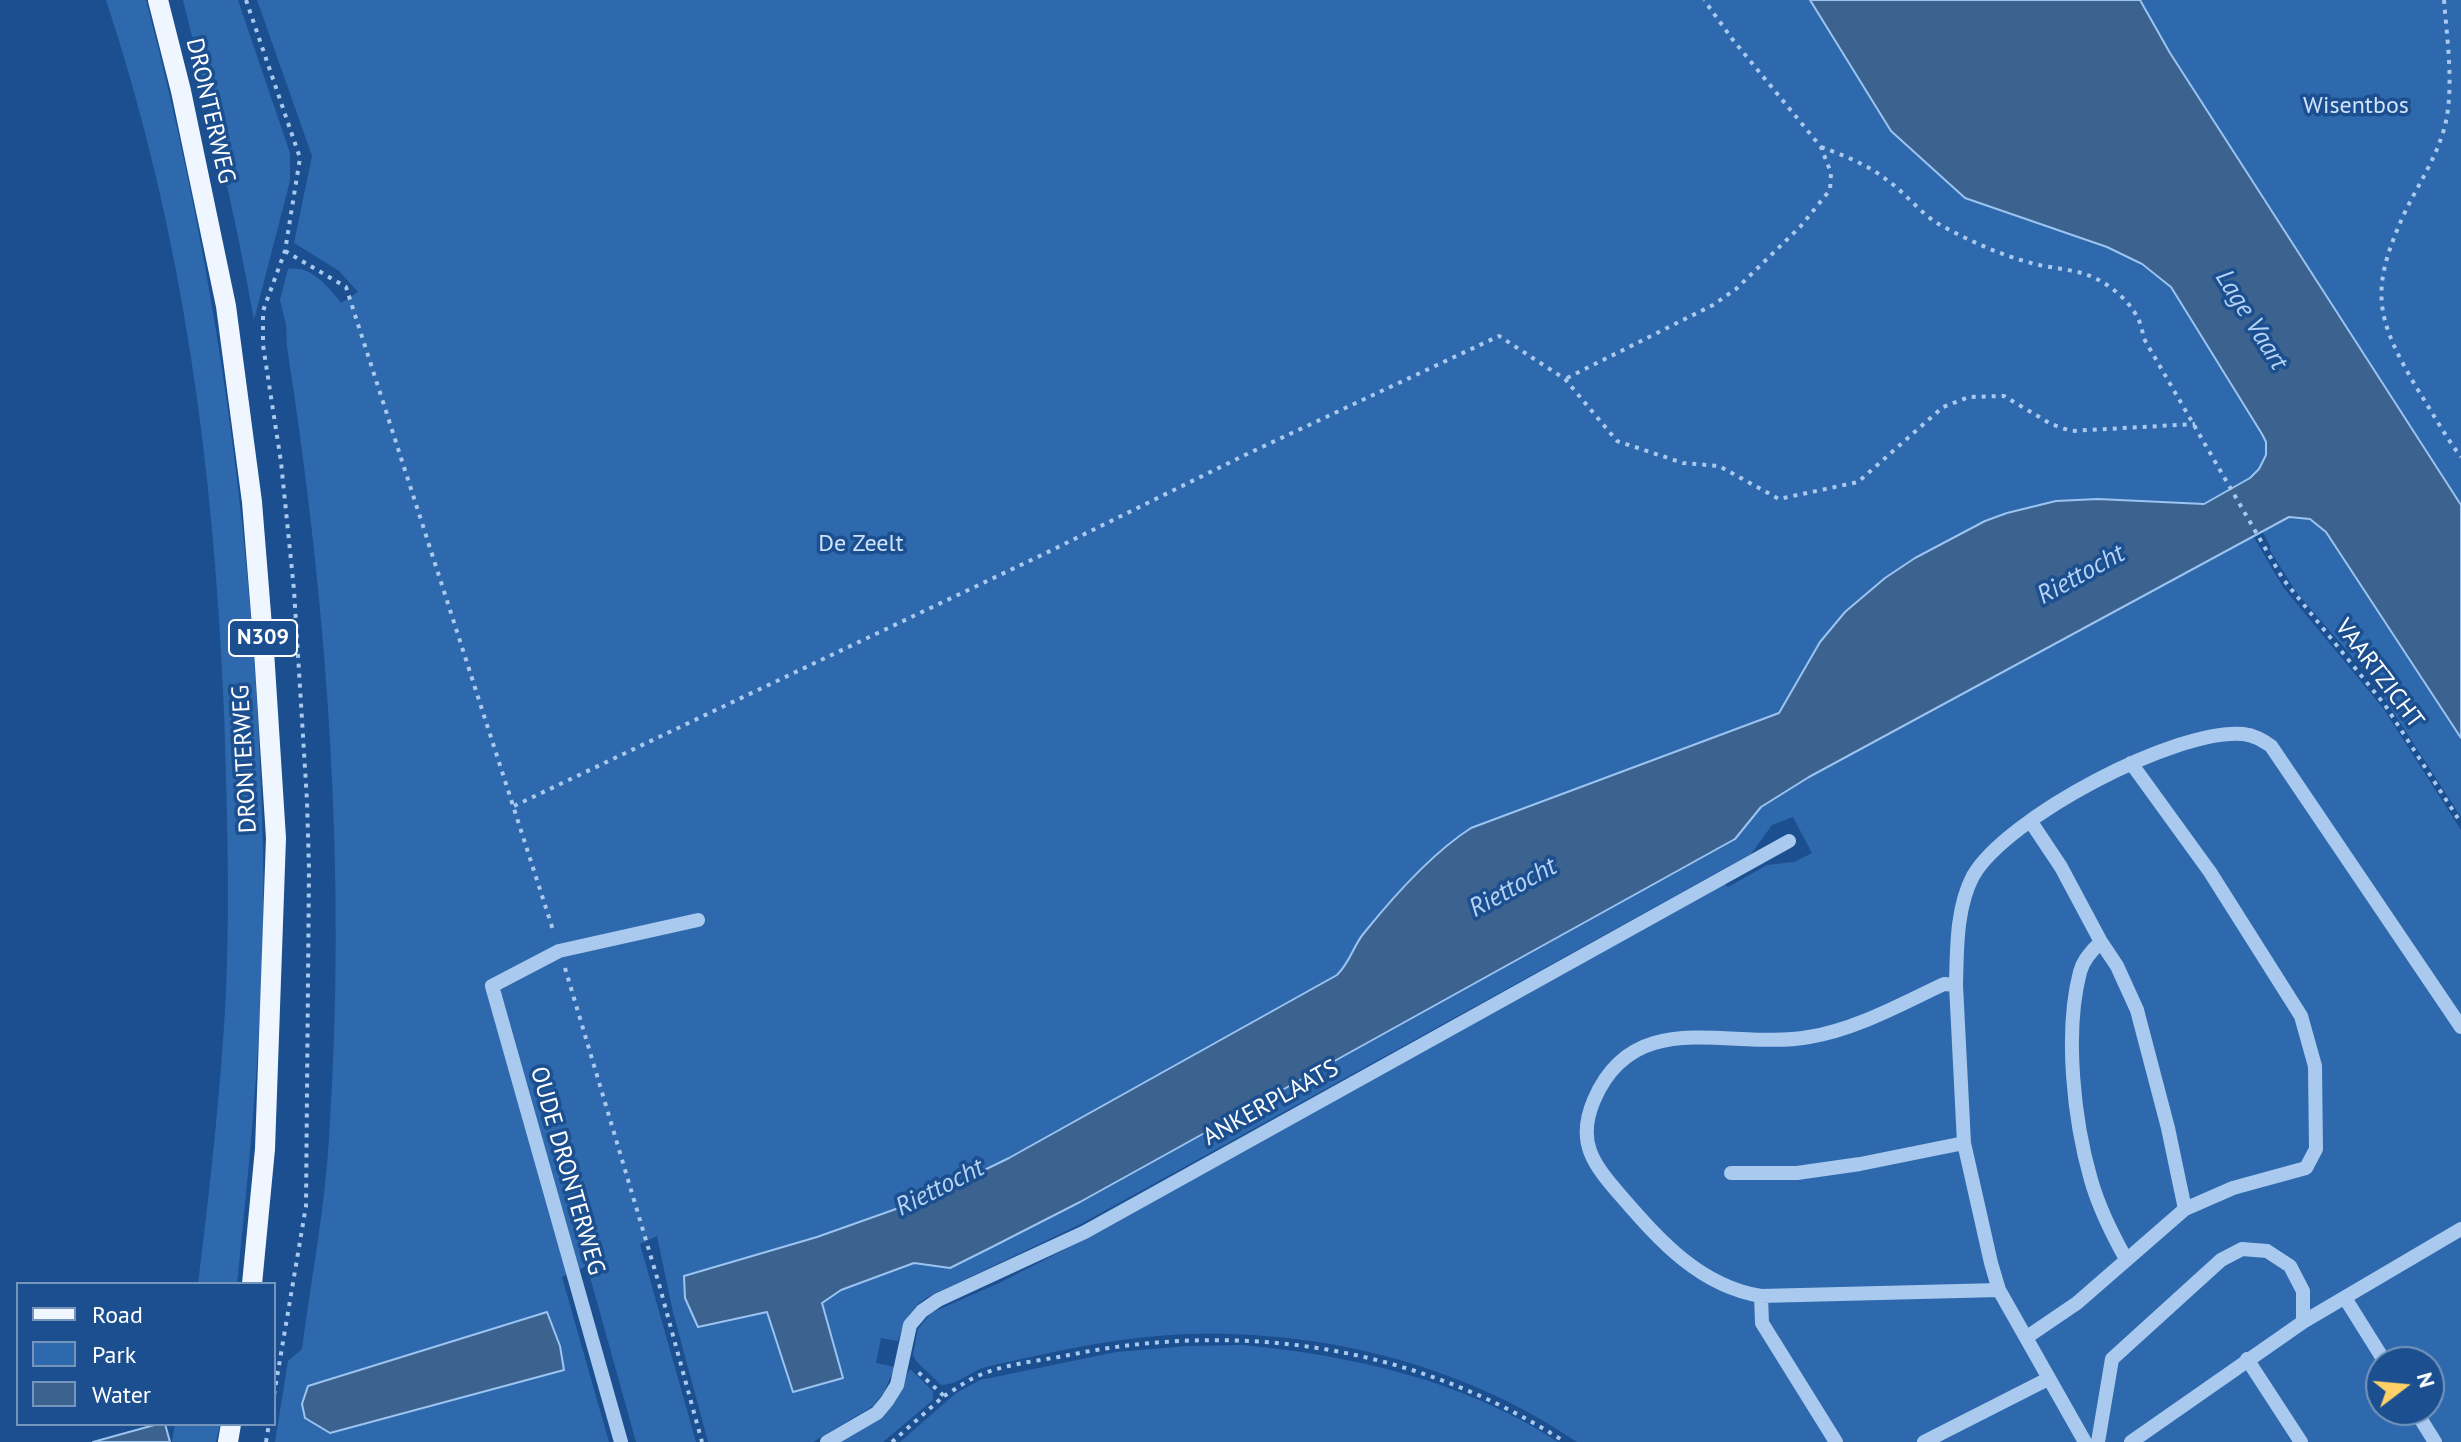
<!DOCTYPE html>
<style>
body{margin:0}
#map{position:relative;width:2461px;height:1442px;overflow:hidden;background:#1b4f8f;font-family:"PT Sans",sans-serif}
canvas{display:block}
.legend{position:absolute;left:16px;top:1282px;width:260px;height:144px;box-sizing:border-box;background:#1b4f8f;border:2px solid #7695bc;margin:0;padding:10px 14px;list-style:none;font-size:24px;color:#fff}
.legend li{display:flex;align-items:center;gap:16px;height:40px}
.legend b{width:40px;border:2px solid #7695bc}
.north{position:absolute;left:2365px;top:1346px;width:80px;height:80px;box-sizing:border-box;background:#1b4f8f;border:2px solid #7695bc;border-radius:50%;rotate:74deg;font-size:22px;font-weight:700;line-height:32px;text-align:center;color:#fff}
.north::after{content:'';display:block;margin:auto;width:28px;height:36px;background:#ffd166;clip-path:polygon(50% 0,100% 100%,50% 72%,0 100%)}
</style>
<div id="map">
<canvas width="2461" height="1442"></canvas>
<ul class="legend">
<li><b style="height:10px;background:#f0f6ff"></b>Road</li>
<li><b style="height:22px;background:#2e69ad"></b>Park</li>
<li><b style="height:22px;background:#3c6290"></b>Water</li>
</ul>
<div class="north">N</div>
</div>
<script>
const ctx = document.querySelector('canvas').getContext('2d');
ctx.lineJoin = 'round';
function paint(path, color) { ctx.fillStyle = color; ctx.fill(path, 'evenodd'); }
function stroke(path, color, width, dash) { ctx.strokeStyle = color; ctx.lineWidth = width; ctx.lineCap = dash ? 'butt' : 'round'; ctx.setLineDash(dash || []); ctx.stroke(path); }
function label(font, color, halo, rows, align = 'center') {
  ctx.font = font + ' "PT Sans",sans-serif'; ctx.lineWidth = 7; ctx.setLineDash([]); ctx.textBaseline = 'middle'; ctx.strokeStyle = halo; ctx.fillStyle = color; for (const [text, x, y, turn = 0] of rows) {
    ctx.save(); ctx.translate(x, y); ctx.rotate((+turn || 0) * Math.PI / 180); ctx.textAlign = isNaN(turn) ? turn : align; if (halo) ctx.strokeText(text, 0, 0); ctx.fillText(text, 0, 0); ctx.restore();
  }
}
const green = new Path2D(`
 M106 0H146C219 277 257 563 263 849 266 994 252 1140 237 1284H198C210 1187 221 1089 226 992 230 899 227 805 224 712 214 468 183 232 106 0Z
 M183 0H238L290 153V181L254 320C235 212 209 106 183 0Z
 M257 0H1979L2132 259 2171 287 2262 433 2266 442V455L2259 469 2250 478 2204 504 2098 499 2056 501 2007 513 1985 521 1915 558 1885 578 1845 612 1820 642 1779 713 1471 828C1434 852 1392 898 1364 933 1353 946 1351 961 1338 975L1009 1158 927 1198 817 1237 684 1276 685 1299 698 1326 768 1312 843 1378 822 1302 841 1290 914 1263 950 1268 992 1247 1080 1202 1735 839 1761 807 1809 777 2253 536 2283 587 2383 708 2461 830V1442H1577C1466 1366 1325 1330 1191 1334 1120 1336 1051 1352 982 1368 968 1374 956 1385 941 1385L916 1361 913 1355 918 1329 931 1313 999 1283 1103 1230 1725 884 1728 887 1767 865 1794 862 1812 853 1793 817 1772 825 1751 854 1081 1224 926 1298C909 1310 904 1322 898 1341L881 1338 876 1363 895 1367 884 1392 873 1406 813 1442H708L673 1312 657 1236 640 1244 696 1442H636L587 1266 562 1277 609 1442H275L288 1361 302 1349C311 1279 325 1209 329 1138 347 874 328 609 287 347L286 325 280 300 288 269C311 265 328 286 341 303L358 292 339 271 294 243 312 156ZM547 1312 560 1346 305 1418 302 1404ZM2381 1362H2429V1410H2381Z
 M2140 0H2461V505L2170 53Z
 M2290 517 2310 519 2326 532 2461 738V817L2374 682 2297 593 2269 549 2271 547 2262 531Z
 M1243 1345C1355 1356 1463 1380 1558 1442H900L956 1393 980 1380 1116 1352 1188 1346Z
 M910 1369 933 1391V1400L883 1442H840C882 1419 890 1413 910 1369Z
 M175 1424H220L216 1442H172Z`);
const water = new Path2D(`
 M1810 0H2140L2170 53 2461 505V738L2326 532 2310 519 2289 517 1809 777 1761 807 1735 839 1080 1202 992 1247 950 1268 914 1263 841 1290 822 1303 843 1378 793 1392 767 1312 698 1327 685 1298 684 1276 817 1237 927 1198 1009 1158 1337 975C1351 961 1353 946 1364 933 1393 897 1432 853 1471 828L1779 713 1820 642 1845 612 1885 578 1915 558 1985 521 2007 513 2056 501 2098 499 2204 504 2250 478 2259 469 2266 455V442L2262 434 2171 287 2142 264 2107 247 1965 198 1891 131Z
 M547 1312 560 1346 564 1370 330 1433 305 1418 302 1404 308 1386Z
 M158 1424H165L170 1442H93Z`);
const path = new Path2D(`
 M246 0 300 158 285 251 263 311V345L281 462 294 590 307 801 309 869 306 1206 274 1395
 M2444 0C2447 38 2453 79 2447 116 2441 151 2420 181 2405 212 2369 290 2375 318 2418 390 2432 412 2445 436 2461 457
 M1821 147C1843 155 1868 165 1887 180 1907 194 1922 216 1944 227 1972 242 2003 256 2035 264 2055 269 2076 269 2095 278 2117 289 2142 312 2143 337L2283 579 2385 705 2461 823
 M285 251 346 287 554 933
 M1567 378 1713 305 1736 289 1800 227 1830 190 1831 173 1821 147 1733 40 1704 0
 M514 806 1046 553 1245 455 1499 336 1565 379 1617 441 1683 463 1719 466 1779 499 1858 482 1943 407 1969 397 2004 396 2051 424 2071 431 2195 424
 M565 968 659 1284 702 1442
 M944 1396C956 1389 967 1380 980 1375 1008 1363 1040 1361 1069 1355 1242 1320 1416 1346 1565 1442
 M266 1442 269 1424
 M892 1442 944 1396 917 1371`);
const minor = new Path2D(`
 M2031 822 2061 867 2101 942 2117 966 2137 1010 2168 1128 2185 1209
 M2101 942C2091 951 2083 960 2080 972 2064 1033 2074 1121 2091 1180 2099 1208 2112 1234 2126 1259
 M1956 985 1964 1143 1991 1263 1999 1290
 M1731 1173H1797L1860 1164 1964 1143
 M1761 1296 1762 1323 1836 1442
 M2345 1298 2385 1362
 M2027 1337 2077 1303 2185 1209 2233 1188 2306 1168 2316 1149 2315 1066 2301 1016 2210 872 2131 763
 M2247 1359 2301 1442
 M2415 1410 2435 1442
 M621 1442 492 986 559 951 698 920
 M827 1442 877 1413 887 1401 897 1385 910 1325 922 1311 938 1300 1085 1232 1789 841
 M1924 1442 2048 1379
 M2085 1442 1999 1290 1761 1296C1700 1286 1660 1241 1621 1196 1593 1164 1576 1142 1594 1100 1635 1004 1731 1051 1809 1037 1857 1029 1901 1004 1944 984L1956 985C1957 950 1956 908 1973 876 2006 818 2176 728 2243 734 2254 735 2262 740 2271 746L2461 1027
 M2098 1442 2112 1359 2221 1260 2242 1249 2267 1251 2290 1266 2303 1291V1322
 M2131 1442 2303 1322 2461 1229`);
const major = new Path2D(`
 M158 0 181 91 226 306 252 502 264 651 276 838 265 1149 252 1284
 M228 1442 231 1424`);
const shields = [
 [263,638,68]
];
const shieldNames = [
 ["N309",263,638]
];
const parkNames = [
 ["Wisentbos",2356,106],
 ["De Zeelt",861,544]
];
const streetNames = [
 ["DRONTERWEG",210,111,77],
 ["VAARTZICHT",2379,674,53],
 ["DRONTERWEG",245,759,-93],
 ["ANKERPLAATS",1271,1103,-29],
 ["OUDE DRONTERWEG",567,1171,74]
];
const waterNames = [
 ["Lage Vaart",2251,320,58],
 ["Riettocht",2081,575,-29],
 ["Riettocht",1513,888,-29],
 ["Riettocht",940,1188,-27]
];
paint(green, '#2e69ad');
paint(water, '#3c6290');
stroke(water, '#9cc4f0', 2);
stroke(path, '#a9c9ee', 4, [4, 6]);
stroke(minor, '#a9c9ee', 14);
stroke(major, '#f0f6ff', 20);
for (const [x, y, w] of shields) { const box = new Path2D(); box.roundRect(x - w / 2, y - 18, w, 36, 6); ctx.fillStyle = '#1b4f8f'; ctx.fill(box); stroke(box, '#fff', 2); }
label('bold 22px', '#fff', null, shieldNames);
label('24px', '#cfe3fa', '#1b4f8f', parkNames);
label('24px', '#fff', '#1b4f8f', streetNames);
label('italic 26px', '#b5d3f5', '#1b4f8f', waterNames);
</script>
